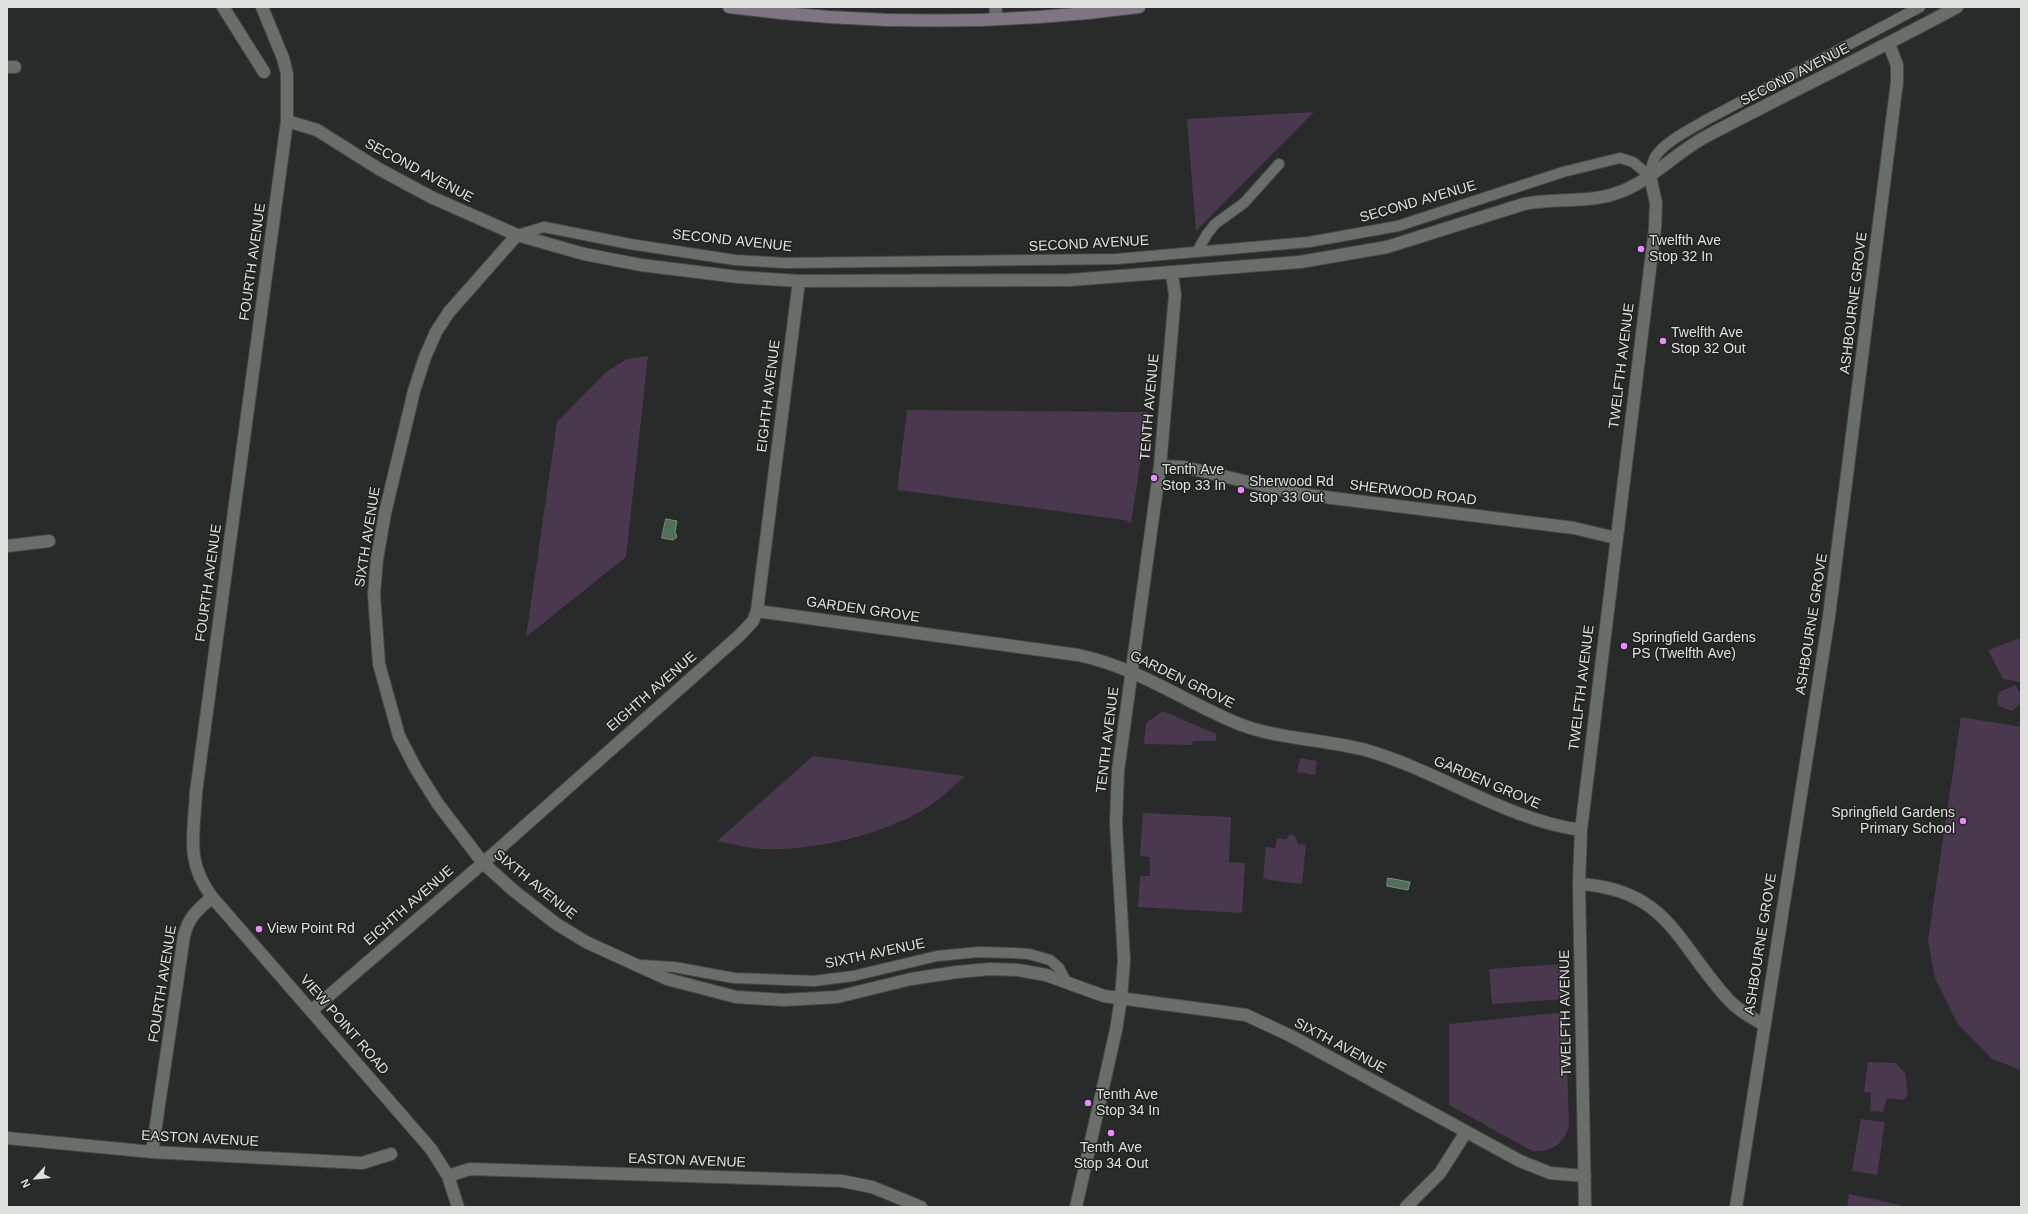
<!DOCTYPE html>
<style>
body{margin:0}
#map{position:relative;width:2028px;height:1214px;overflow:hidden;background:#282b29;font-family:Arial,sans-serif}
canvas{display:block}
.frame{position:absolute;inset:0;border:8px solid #dee0de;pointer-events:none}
.north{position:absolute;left:16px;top:1158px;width:40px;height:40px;-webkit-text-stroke:3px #1f221f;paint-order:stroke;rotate:243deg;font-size:11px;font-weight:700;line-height:16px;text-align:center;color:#dee0de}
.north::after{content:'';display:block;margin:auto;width:14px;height:18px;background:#dee0de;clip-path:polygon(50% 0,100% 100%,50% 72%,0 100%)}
</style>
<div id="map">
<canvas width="2028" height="1214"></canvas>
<div class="frame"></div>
<div class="north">N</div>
</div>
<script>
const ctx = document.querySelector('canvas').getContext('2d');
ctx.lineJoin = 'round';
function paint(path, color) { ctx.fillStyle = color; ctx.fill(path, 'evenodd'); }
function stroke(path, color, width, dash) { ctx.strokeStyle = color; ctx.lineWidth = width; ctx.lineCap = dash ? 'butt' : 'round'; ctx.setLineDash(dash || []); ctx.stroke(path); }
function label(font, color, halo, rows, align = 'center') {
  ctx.font = font + ' Arial,sans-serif'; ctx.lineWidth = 3; ctx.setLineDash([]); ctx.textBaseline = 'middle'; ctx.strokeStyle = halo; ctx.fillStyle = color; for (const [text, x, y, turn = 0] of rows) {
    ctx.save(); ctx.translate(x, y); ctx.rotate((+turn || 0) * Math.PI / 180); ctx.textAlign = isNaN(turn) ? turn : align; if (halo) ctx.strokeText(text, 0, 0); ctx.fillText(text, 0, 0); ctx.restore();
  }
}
const green = new Path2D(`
 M1314 112 1196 231 1187 119Z
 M648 356 626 557 526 637 557 422 606 372 627 359Z
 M907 410 1148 412 1131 523 1125 520 897 490Z
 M2021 638V682L2003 679 1988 650Z
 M2015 685 2021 694V703L2012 711 1999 706 1997 702 1999 692Z
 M1163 711 1216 734V741H1193L1192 745 1144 744 1146 723Z
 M1961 717 2021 727V1070L1992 1059 1957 1023 1935 978 1928 940Z
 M813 756 965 776C952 788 938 801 923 810 881 835 813 851 765 849 749 849 733 844 717 841Z
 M1300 758 1317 761 1315 775 1297 772Z
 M1143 813 1231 817 1229 862 1245 863 1242 913 1138 907 1140 876H1150V857L1140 856Z
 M1290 834 1295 836 1298 844 1306 845 1302 884 1269 880 1263 877 1266 847 1275 848 1277 838 1286 839Z
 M1563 964 1565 999 1492 1004 1489 969Z
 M1565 1012 1569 1123C1567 1143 1550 1153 1532 1151L1449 1105V1024Z
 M1868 1062 1896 1063 1905 1073 1908 1094 1904 1100 1887 1098 1883 1112 1870 1111 1871 1093 1864 1092Z
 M1861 1119 1885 1122 1877 1175 1852 1171Z
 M1849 1194 1901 1205 1902 1207H1847Z`);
const water = new Path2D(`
 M666 519 677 521 675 532 677 537 673 540 662 538Z
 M1388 878 1410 882 1408 890 1387 886Z`);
const lane = new Path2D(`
 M517 235 544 227 630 244 735 260 786 263 1116 259 1309 242 1398 226 1563 172 1620 158 1633 162 1650 176C1651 170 1652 162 1655 157 1664 142 1691 129 1706 120L1920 7
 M1197 252 1207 234 1215 224 1244 203 1279 164
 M640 965 674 967 734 978 814 981 853 976 937 956 979 952 1013 953 1029 954 1050 960 1059 968 1067 983`);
const street = new Path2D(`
 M223 7 264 72
 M995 19 996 7
 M7 67H15
 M287 121 317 130 379 169 431 197 517 235 584 254 641 265 738 277 799 281 1070 280 1300 262 1387 247 1524 204C1554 198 1585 203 1614 194 1650 183 1674 153 1707 136 1790 92 1874 52 1957 7
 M517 235 449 312 436 332 425 357 414 391 385 513 377 559 374 594 379 664 399 736 416 769 438 804 483 863 513 890 555 923 586 942 667 979 736 997 784 1000 837 997 911 979 957 972 990 969 1018 970 1046 975 1104 996 1246 1015 1291 1036 1520 1161 1550 1173 1585 1176
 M1160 466 1184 467 1300 494 1574 528 1616 538
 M7 546 49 541
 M757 611 1078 655C1139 668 1183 701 1239 724 1280 740 1327 739 1369 751 1440 772 1507 820 1581 830
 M1579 884C1667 889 1677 943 1727 998 1737 1010 1751 1017 1764 1025
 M212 897 431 1149 448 1176 458 1207
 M311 1011 483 863 740 635 753 621 757 611 799 281
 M7 1138 152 1152 362 1163 391 1154
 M152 1152 184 936C189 916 197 911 212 897 185 861 194 835 196 792L287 121V74L283 58 262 7
 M448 1176 470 1169 842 1181 872 1187 921 1207
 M1076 1207 1116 1030 1121 998 1124 960 1116 823 1118 771 1160 466 1175 295 1172 274
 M1406 1207 1440 1173 1466 1132
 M1585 1207 1579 884 1581 830 1655 228 1656 203 1650 176
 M1736 1207 1829 616 1897 82V65L1889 44`);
const secondary = new Path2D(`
 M729 7C865 25 1004 25 1139 7`);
const markers = [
 [1641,249,4,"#e98dfe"],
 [1663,341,4,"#e98dfe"],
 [1154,478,4,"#e98dfe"],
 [1241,490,4,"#e98dfe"],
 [1624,646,4,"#e98dfe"],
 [1963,821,4,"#e98dfe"],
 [259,929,4,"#e98dfe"],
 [1088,1103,4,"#e98dfe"],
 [1111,1133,4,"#e98dfe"]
];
const streetNames = [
 ["SECOND AVENUE",1795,75,-27],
 ["SECOND AVENUE",419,171,28],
 ["SECOND AVENUE",1418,202,-16],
 ["SECOND AVENUE",732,241,6],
 ["SECOND AVENUE",1089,244,-3],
 ["FOURTH AVENUE",253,262,-82],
 ["ASHBOURNE GROVE",1854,303,-83],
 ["TWELFTH AVENUE",1622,366,-83],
 ["EIGHTH AVENUE",769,396,-83],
 ["TENTH AVENUE",1150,407,-85],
 ["SHERWOOD ROAD",1413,493,7],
 ["SIXTH AVENUE",368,537,-81],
 ["FOURTH AVENUE",209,583,-82],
 ["GARDEN GROVE",863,610,8],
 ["ASHBOURNE GROVE",1812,624,-81],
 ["GARDEN GROVE",1182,680,26],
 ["TWELFTH AVENUE",1582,688,-83],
 ["EIGHTH AVENUE",652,692,-41],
 ["TENTH AVENUE",1108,740,-83],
 ["GARDEN GROVE",1487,783,23],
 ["SIXTH AVENUE",535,885,39],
 ["EIGHTH AVENUE",409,906,-41],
 ["ASHBOURNE GROVE",1761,944,-81],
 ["SIXTH AVENUE",875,954,-12],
 ["FOURTH AVENUE",163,984,-81],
 ["TWELFTH AVENUE",1566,1013,-91],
 ["VIEW POINT ROAD",344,1025,49],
 ["SIXTH AVENUE",1340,1046,28],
 ["EASTON AVENUE",200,1139,3],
 ["EASTON AVENUE",687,1161,2]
];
const poiNames = [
 ["Twelfth Ave",1649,241],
 ["Stop 32 In",1649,257],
 ["Twelfth Ave",1671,333],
 ["Stop 32 Out",1671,349],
 ["Tenth Ave",1162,470],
 ["Stop 33 In",1162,486],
 ["Sherwood Rd",1249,482],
 ["Stop 33 Out",1249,498],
 ["Springfield Gardens",1632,638],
 ["PS (Twelfth Ave)",1632,654],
 ["Springfield Gardens",1955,813,"right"],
 ["Primary School",1955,829,"right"],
 ["View Point Rd",267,929],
 ["Tenth Ave",1096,1095],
 ["Stop 34 In",1096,1111],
 ["Tenth Ave",1111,1148,"center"],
 ["Stop 34 Out",1111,1164,"center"]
];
paint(green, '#4a384e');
paint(water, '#516e58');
stroke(water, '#7b9080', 1);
stroke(lane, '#464947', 12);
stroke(street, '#464947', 14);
stroke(secondary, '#464947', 14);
stroke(lane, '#6a6e6b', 10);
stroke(street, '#6a6e6b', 12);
stroke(secondary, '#7f7482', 12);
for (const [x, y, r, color] of markers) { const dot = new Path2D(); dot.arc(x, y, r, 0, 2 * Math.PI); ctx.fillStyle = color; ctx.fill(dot); stroke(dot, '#1f221f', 1.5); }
label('14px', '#dee0de', '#1f221f', streetNames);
label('14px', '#dee0de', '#1f221f', poiNames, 'left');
</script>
